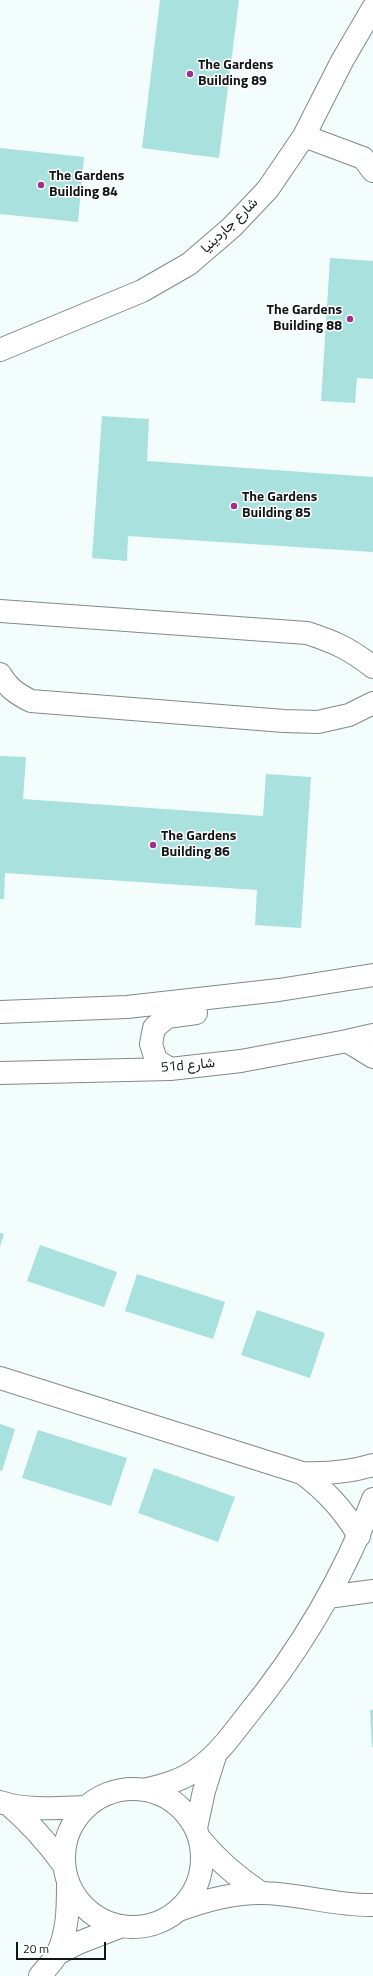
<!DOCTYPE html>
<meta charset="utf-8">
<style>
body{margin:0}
#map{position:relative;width:373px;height:1976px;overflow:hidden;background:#f2fdfc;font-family:"Titillium Web",sans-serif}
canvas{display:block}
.scale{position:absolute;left:16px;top:1942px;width:90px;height:18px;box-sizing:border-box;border:2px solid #121616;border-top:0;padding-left:5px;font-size:12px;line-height:14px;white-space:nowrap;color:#121616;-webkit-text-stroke:3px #fff;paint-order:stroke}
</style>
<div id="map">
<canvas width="373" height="1976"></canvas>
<div class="scale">20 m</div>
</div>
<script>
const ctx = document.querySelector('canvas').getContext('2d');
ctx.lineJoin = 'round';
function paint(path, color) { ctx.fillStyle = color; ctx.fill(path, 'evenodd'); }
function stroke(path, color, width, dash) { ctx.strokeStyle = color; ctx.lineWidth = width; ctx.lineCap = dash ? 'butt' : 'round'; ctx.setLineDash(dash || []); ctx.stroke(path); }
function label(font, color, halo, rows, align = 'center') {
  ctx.font = font + ' "Titillium Web",Vazirmatn,sans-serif'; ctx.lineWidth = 3; ctx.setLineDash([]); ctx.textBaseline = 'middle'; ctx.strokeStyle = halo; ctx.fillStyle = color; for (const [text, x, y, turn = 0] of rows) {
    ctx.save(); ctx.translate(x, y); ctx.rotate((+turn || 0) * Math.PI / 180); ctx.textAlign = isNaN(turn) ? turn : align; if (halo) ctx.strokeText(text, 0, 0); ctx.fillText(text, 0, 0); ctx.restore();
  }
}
const building = new Path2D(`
 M160 0H239L219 158 142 148Z
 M0 148 84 157 78 222 0 214Z
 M330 258 373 261V379L357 378 355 403 321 401Z
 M102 416 149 419 147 461 373 477V552L128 536 127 561 92 558Z
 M0 756 26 757 23 799 263 816 266 774 311 777 301 928 255 925 257 890 5 873 4 899H0Z
 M0 1233 4 1234 0 1247Z
 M40 1245 117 1272 104 1307 27 1281Z
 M137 1274 225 1302 213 1339 125 1311Z
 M257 1310 325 1333 310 1378 241 1355Z
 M0 1424 15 1429 2 1471 0 1470Z
 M38 1430 127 1458 111 1506 22 1478Z
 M154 1468 235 1497 218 1542 138 1513Z
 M370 1710H373V1747H372Z`);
const minor = new Path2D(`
 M304 136 363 158 373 171
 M0 350 142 291 189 264 232 227 268 189 304 136 342 61 373 8
 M0 611 307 633C335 642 350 649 373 667
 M0 674C8 688 17 694 31 701L284 721 318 722 349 715 373 703
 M0 1012 127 1007 279 990 373 975
 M347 1041 373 1057
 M170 1069 156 1060 151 1044 154 1028 167 1017 196 1013
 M0 1073 170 1069 241 1061 347 1041 373 1035
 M0 1378 302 1473C326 1474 350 1472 373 1465
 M302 1473C326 1491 343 1509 359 1536
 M328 1597 373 1591
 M64 1858a69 69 0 1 1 138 0a69 69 0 1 1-138 0Z
 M144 1790C164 1785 184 1780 200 1767 218 1754 231 1736 245 1718 299 1652 343 1579 373 1499
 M0 1802C26 1811 58 1808 86 1807
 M9 1805C30 1823 47 1842 63 1864
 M196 1828 204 1791 215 1756
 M200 1839C218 1861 237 1877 261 1893
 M179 1910C206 1900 232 1893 260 1893 298 1893 335 1906 373 1905
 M57 1954 78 1943 122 1926
 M40 1976C45 1969 53 1962 57 1954 68 1933 68 1907 68 1884`);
const markers = [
 [190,74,4,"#9e3190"],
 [41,185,4,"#9e3190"],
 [350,319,4,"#9e3190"],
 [234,506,4,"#9e3190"],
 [153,845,4,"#9e3190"]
];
const poiNames = [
 ["The Gardens",198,66],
 ["Building 89",198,82],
 ["The Gardens",49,177],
 ["Building 84",49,193],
 ["The Gardens",342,311,"right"],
 ["Building 88",342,327,"right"],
 ["The Gardens",242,498],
 ["Building 85",242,514],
 ["The Gardens",161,837],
 ["Building 86",161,853]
];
const streetNames = [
 ["شارع جاردينيا",230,226,-44],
 ["51d شارع",188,1066,-5]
];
paint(building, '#a9e1de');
stroke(minor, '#818a89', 24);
stroke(minor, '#fff', 22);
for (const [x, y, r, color] of markers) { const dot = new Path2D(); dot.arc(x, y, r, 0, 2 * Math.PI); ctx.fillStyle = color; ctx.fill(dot); stroke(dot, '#fff', 1.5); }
label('bold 14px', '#121616', '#fff', poiNames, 'left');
label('14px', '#121616', '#fff', streetNames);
</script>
